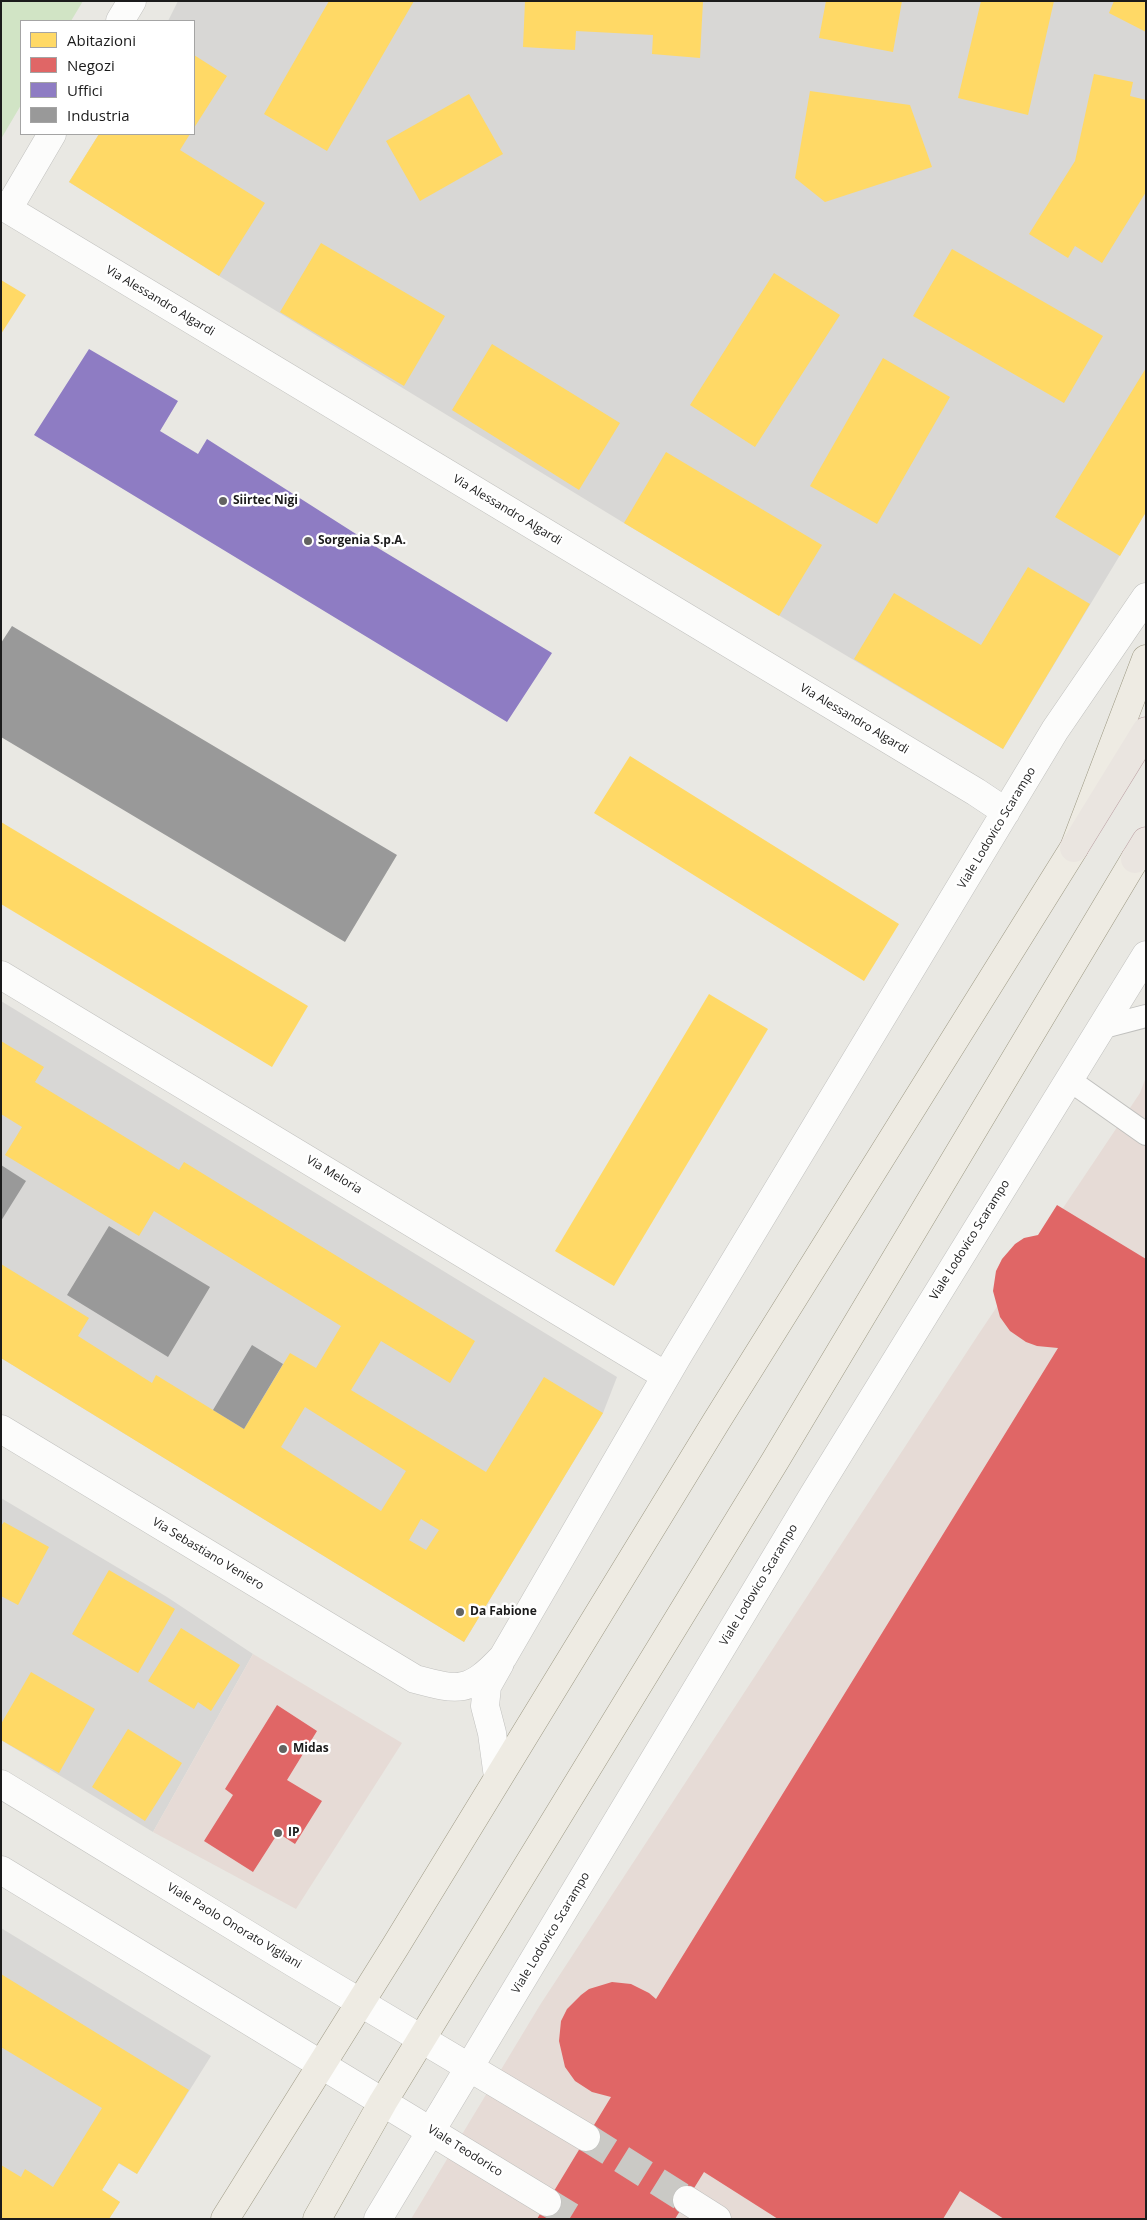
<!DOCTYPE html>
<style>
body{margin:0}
#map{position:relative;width:1147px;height:2220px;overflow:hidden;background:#e9e8e3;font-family:"Open Sans",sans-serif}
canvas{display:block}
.frame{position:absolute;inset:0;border:2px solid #1b1b1b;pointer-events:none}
.legend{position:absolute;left:20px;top:20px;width:175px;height:115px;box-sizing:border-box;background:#fff;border:1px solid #a4a4a4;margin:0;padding:6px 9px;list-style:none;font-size:15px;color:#1b1b1b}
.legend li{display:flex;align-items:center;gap:10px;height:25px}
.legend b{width:25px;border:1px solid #a4a4a4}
</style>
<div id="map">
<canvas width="1147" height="2220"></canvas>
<div class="frame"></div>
<ul class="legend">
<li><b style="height:14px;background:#ffd966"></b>Abitazioni</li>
<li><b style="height:14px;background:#e06666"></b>Negozi</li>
<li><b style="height:14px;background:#8e7cc3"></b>Uffici</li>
<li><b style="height:14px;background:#999"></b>Industria</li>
</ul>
</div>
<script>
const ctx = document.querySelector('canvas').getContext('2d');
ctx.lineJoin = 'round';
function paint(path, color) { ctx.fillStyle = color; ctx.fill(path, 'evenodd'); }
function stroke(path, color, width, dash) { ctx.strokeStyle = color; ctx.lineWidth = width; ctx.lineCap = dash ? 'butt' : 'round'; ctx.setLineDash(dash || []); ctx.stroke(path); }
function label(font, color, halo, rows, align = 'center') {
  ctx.font = font + ' "Open Sans",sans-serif'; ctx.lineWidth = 5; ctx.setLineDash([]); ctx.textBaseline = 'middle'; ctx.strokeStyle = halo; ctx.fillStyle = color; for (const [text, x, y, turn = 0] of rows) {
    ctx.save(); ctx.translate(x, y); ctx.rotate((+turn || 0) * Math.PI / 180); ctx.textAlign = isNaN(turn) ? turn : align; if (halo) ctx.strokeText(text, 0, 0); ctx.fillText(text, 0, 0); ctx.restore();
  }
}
const residential = new Path2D(`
 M178 1H1146V512L1003 749 624 523 219 276 69 182 99 134H194V21H168Z
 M1 1001 617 1377 603 1413 464 1642 1 1358Z
 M1 1498 167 1597 253 1654 153 1832 1 1740Z
 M1 1928 211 2056 137 2174 118 2163 102 2190 120 2202 109 2219H1Z`);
const commercial = new Path2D(`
 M1146 1077V2219H411L540 2005 978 1335 1140 1093Z
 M253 1654 402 1743 296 1909 153 1832Z`);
const grass = new Path2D(`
 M1 1H83L71 21H21V105L1 139Z`);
const homes = new Path2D(`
 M329 1H414L327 151 264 114Z
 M525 1H703L700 58 652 54 653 35 576 31 575 50 523 47Z
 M826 1H902L893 52 819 38Z
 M981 1H1054L1028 115 958 98Z
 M1114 1H1146V32L1109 13Z
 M194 55 227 76 194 128Z
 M1094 74 1133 82 1130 96 1146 100V192L1102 263 1075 246 1068 258 1029 234 1075 161Z
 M810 91 910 105 932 167 825 202 795 178Z
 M469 94 503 154 420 201 386 141Z
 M99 134H190L180 150 265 203 219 276 69 182Z
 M321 243 445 316 404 386 280 312Z
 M952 249 1103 336 1064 403 913 316Z
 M774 273 840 315 755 447 690 405Z
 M1 280 26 295 1 334Z
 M492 344 620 423 579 490 452 410Z
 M883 358 950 397 877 524 810 486Z
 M1146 368V512L1120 556 1055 517Z
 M666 452 822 545 779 616 624 523Z
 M1028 567 1090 604 1003 749 854 659 894 593 981 645Z
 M630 756 899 924 864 981 594 813Z
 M1 822 308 1006 272 1067 1 904Z
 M709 994 768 1029 614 1286 555 1251Z
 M1 1041 44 1067 35 1082 179 1170 184 1162 475 1341 450 1383 381 1341 351 1390 486 1472 544 1377 603 1413 464 1642 1 1358V1264L89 1318 78 1336 152 1383 156 1375 244 1429 290 1353 316 1368 341 1326 154 1211 139 1236 5 1155 22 1127 1 1114ZM305 1407 406 1471 381 1511 281 1447ZM421 1519 439 1530 426 1550 409 1540Z
 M4 1522 49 1547 18 1605 1 1596V1526Z
 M109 1570 175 1609 138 1673 72 1634Z
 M181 1628 240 1665 211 1711 198 1702 194 1709 148 1681Z
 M31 1672 95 1709 59 1773 1 1740V1724Z
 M128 1729 182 1763 145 1821 92 1787Z
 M1 1974 189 2090 137 2174 119 2163 102 2190 120 2202 109 2219H1V2165L21 2177 25 2169 53 2187 102 2108 1 2047Z`);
const shops = new Path2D(`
 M1057 1205 1146 1259V2219H1004L960 2191 943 2219H778L704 2172 675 2219H537L611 2097 592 2092 575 2081 565 2067 559 2041 561 2021 567 2009 581 1995 589 1989 612 1982 631 1984 649 1993 656 1999 1058 1348 1037 1346 1026 1342 1010 1331 1000 1317 993 1291 996 1271 1002 1259 1015 1244 1024 1238 1038 1235Z
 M277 1705 317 1731 287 1780 322 1801 295 1844 278 1833 253 1872 204 1841 233 1795 225 1789Z`);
const offices = new Path2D(`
 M89 349 178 401 160 431 198 454 207 439 378 548 552 653 507 722 34 435Z`);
const industry = new Path2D(`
 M12 626 397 855 345 942 1 737V643Z
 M1 1165 26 1181 1 1221Z
 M109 1226 210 1287 168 1357 67 1295Z
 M252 1345 283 1364 244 1429 213 1410Z`);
const tertiaryTunnel = new Path2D(`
 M586 2137 687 2200
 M547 2202 575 2219`);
const service = new Path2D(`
 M1100 1028 1146 1016
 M1068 1079 1146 1134`);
const minor = new Path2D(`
 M120 21 132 1
 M1 205 976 792 1006 812
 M8 209 52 134
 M1 975 666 1376
 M1 1429 415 1679C460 1691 469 1693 503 1657L677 1357 1055 730 1146 597
 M498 1777 492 1733 485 1706 487 1686 500 1663`);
const tertiary = new Path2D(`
 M1 1784 294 1963 586 2137
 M1 1870 547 2202
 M687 2200 717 2219
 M378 2219 814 1494 1146 955`);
const primary = new Path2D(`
 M225 2219 395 1947 716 1422 1074 848 1146 659
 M317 2219 383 2102 775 1461 1135 859 1146 847`);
const trunk = new Path2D(`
 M1074 848 1146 731
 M1135 859 1146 841`);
const markers = [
 [223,501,5,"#636361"],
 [308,541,5,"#636361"],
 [460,1612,5,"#636361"],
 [283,1749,5,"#636361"],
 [278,1833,5,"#636361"]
];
const streetNames = [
 ["Via Alessandro Algardi",160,301,31],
 ["Via Alessandro Algardi",507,510,31],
 ["Via Alessandro Algardi",854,719,31],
 ["Viale Lodovico Scarampo",997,828,-59],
 ["Via Meloria",334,1175,31],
 ["Viale Lodovico Scarampo",970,1240,-58],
 ["Via Sebastiano Veniero",208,1554,31],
 ["Viale Lodovico Scarampo",759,1585,-59],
 ["Viale Paolo Onorato Vigliani",234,1926,31],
 ["Viale Lodovico Scarampo",551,1933,-59],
 ["Viale Teodorico",465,2151,32]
];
const poiNames = [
 ["Siirtec Nigi",233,501],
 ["Sorgenia S.p.A.",318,541],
 ["Da Fabione",470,1612],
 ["Midas",293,1749],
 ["IP",288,1833]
];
paint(residential, '#d8d7d5');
paint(commercial, '#e6dbd6');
paint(grass, '#d1e4c5');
paint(homes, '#ffd966');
paint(shops, '#e06666');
paint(offices, '#8e7cc3');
paint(industry, '#999');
stroke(tertiaryTunnel, '#cac9c5', 28, [28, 14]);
stroke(service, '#c0c0be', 24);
stroke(minor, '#c0c0be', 29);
stroke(tertiary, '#c0c0be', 29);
stroke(primary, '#9c9883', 29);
stroke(trunk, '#ba9fa2', 29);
stroke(service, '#fcfcfb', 22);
stroke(minor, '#fcfcfb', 28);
stroke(tertiary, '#fcfcfb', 28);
stroke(primary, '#eeebe3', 28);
stroke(trunk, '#eae5e0', 28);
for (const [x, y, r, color] of markers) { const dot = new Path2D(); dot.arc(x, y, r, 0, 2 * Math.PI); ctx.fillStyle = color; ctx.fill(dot); stroke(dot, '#fff', 2); }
label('12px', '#1b1b1b', '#fff', streetNames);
label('bold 12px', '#1b1b1b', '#fff', poiNames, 'left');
</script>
